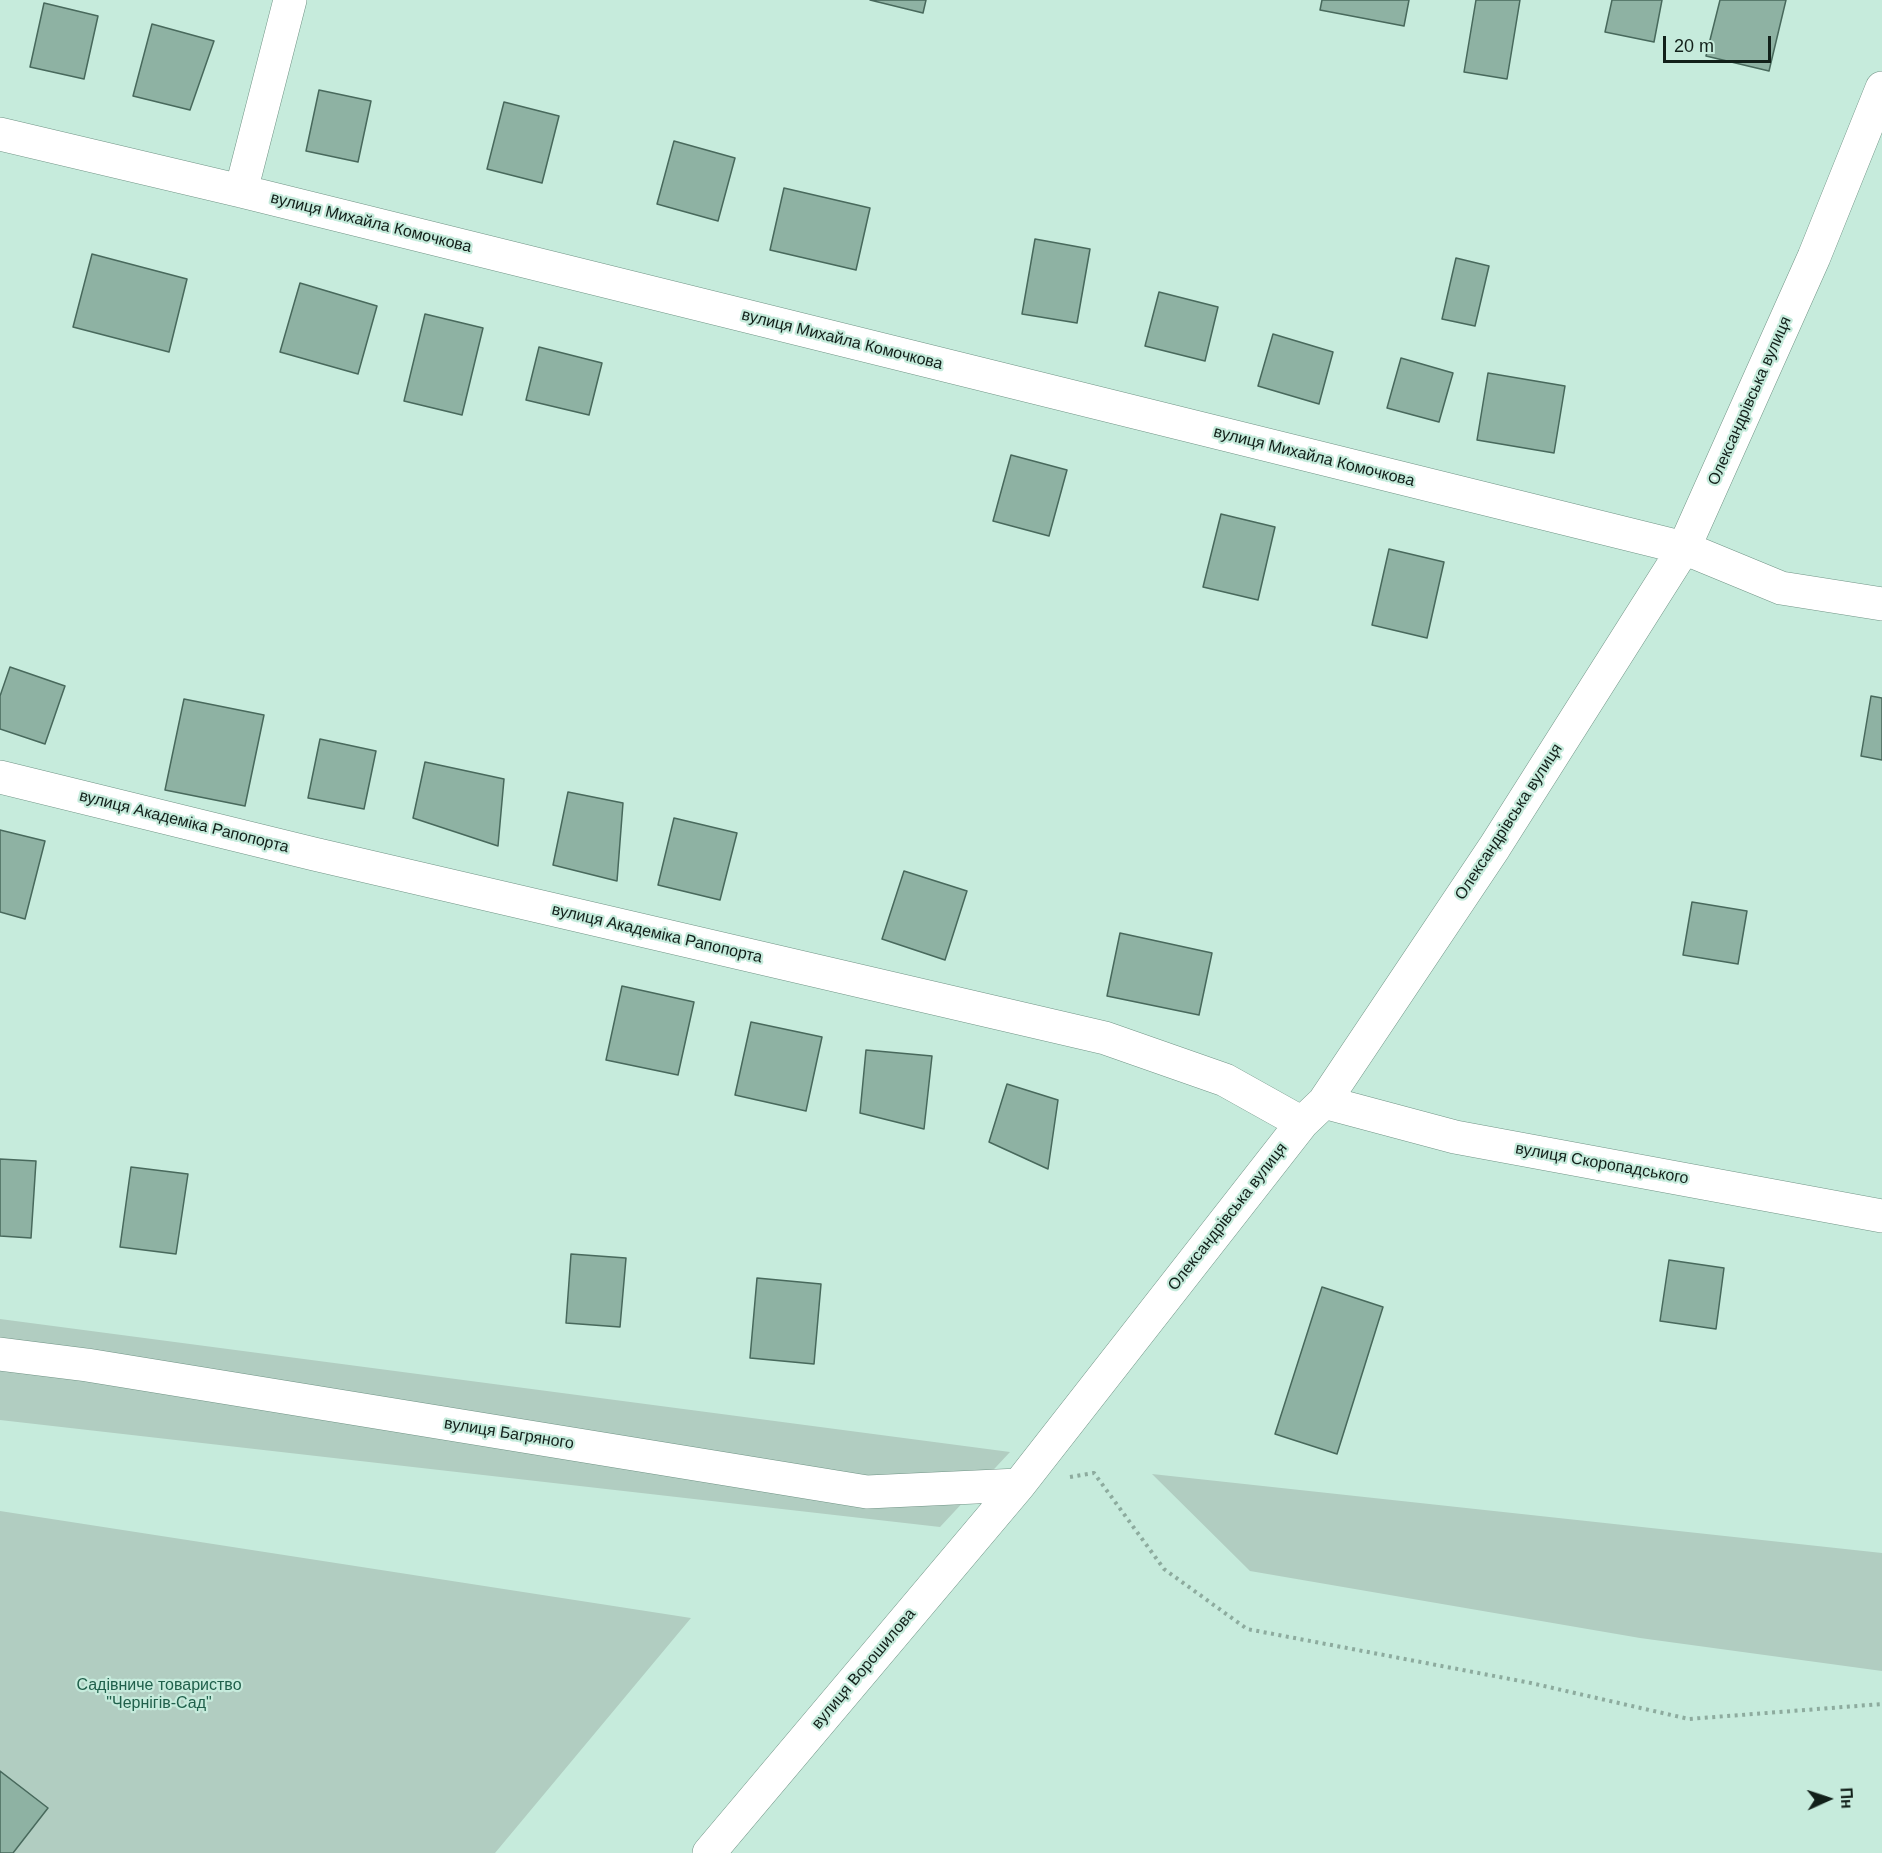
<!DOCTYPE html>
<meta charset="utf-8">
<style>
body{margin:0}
#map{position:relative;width:1882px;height:1853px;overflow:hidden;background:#c6ebdc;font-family:Helvetica,sans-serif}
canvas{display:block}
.north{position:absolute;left:1798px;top:1769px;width:60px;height:60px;-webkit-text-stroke:4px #c6ebdc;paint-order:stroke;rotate:87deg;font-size:16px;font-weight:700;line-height:24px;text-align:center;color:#12201a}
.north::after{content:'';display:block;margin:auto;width:21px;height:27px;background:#12201a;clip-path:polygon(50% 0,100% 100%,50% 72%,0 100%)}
.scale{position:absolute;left:1663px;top:36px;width:108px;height:27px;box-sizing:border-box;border:3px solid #12201a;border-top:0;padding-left:8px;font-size:18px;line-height:21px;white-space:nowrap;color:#12201a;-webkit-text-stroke:4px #c6ebdc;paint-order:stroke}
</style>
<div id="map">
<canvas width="1882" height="1853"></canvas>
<div class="north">Пн</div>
<div class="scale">20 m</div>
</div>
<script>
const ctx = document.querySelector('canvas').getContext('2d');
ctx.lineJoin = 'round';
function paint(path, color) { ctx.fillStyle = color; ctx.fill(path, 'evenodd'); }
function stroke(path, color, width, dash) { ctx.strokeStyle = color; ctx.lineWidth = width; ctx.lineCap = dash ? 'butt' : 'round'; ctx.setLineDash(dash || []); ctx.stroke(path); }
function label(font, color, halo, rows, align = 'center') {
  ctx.font = font + ' Helvetica,sans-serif'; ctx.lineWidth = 4.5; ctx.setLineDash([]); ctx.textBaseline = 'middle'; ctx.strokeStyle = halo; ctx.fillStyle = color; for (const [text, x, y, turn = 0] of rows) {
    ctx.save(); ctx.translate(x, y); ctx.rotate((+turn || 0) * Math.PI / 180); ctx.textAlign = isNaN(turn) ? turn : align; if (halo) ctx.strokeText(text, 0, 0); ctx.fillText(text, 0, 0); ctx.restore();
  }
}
const green = new Path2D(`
 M0 1319 1010 1452 940 1527 0 1420Z
 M1152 1474 1882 1553V1671L1640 1638 1250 1571Z
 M0 1511 691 1618 495 1853H0Z`);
const building = new Path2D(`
 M870 0H926L923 13Z
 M1322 0H1409L1404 26 1320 10Z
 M1476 0H1520L1507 79 1464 72Z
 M1612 0H1662L1654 42 1605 32Z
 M1720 0H1786L1769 71 1706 56Z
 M44 3 98 16 84 79 30 67Z
 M152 24 214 41 190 110 133 96Z
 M319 90 371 101 358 162 306 151Z
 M504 102 559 116 542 183 487 169Z
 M674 141 735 158 718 221 657 204Z
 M784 188 870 208 856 270 770 250Z
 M1035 239 1090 249 1077 323 1022 314Z
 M92 254 187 279 169 352 73 327Z
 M1456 258 1489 266 1475 326 1442 319Z
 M300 283 377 306 358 374 280 352Z
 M1159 292 1218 307 1205 361 1145 346Z
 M425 314 483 328 462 415 404 401Z
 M1273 334 1333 352 1319 404 1258 386Z
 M539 347 602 363 589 415 526 400Z
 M1401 358 1453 373 1439 422 1387 408Z
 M1488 373 1565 386 1554 453 1477 440Z
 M1011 455 1067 470 1049 536 993 521Z
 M1221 514 1275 527 1258 600 1203 587Z
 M1389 549 1444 562 1427 638 1372 625Z
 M10 667 65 686 45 744 0 729V696Z
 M1871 696 1882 698V760L1861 756Z
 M184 699 264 715 245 806 165 790Z
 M320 739 376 751 364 809 308 798Z
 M425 762 504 779 498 846 413 818Z
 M568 792 623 803 617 881 553 865Z
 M674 818 737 833 720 900 658 885Z
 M0 830 45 841 25 919 0 912Z
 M904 871 967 891 945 960 882 939Z
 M1692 902 1747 911 1738 964 1683 955Z
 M1120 933 1212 953 1199 1015 1107 996Z
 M622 986 694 1002 678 1075 606 1060Z
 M751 1022 822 1037 806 1111 735 1095Z
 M866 1050 932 1056 924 1129 860 1113Z
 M1007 1084 1058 1100 1048 1169 989 1142Z
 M0 1159 36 1161 31 1238 0 1236Z
 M131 1167 188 1174 176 1254 120 1247Z
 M571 1254 626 1258 620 1327 566 1323Z
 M1669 1260 1724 1268 1716 1329 1660 1321Z
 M757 1278 821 1284 814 1364 750 1358Z
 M1322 1287 1383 1307 1337 1454 1275 1434Z
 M0 1771 48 1808 13 1853H0Z`);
const path = new Path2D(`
 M1070 1477 1094 1473 1164 1569 1247 1629 1531 1683 1689 1719 1882 1704`);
const minor = new Path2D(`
 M0 134 241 191 1684 548 1781 588 1882 604
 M241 191 290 0
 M0 777 314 854 1105 1038 1225 1080 1302 1123
 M1324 1102 1455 1137 1882 1216
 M0 1354 87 1365 867 1492 1019 1485
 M709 1853 1019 1485 1302 1123 1324 1102 1494 848 1684 548 1814 257 1882 88`);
const streetNames = [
 ["вулиця Михайла Комочкова",371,223,14],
 ["вулиця Михайла Комочкова",842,340,14],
 ["Олександрівська вулиця",1750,401,-66],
 ["вулиця Михайла Комочкова",1314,457,14],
 ["вулиця Академіка Рапопорта",184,822,14],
 ["Олександрівська вулиця",1509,822,-57],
 ["вулиця Академіка Рапопорта",657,934,13],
 ["вулиця Скоропадського",1602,1164,10],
 ["Олександрівська вулиця",1228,1217,-52],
 ["вулиця Багряного",509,1434,9],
 ["вулиця Ворошилова",864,1669,-50]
];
const parkNames = [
 ["Садівниче товариство",159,1686],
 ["\"Чернігів-Сад\"",159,1704]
];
paint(green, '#b1cdc1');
paint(building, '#8eb2a3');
stroke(building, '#48695c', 1.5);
stroke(minor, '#719486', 34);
stroke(path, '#8dab9e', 4, [3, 4.5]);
stroke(minor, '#fff', 33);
label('16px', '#12201a', '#c6ebdc', streetNames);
label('16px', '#20604b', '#c6ebdc', parkNames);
</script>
